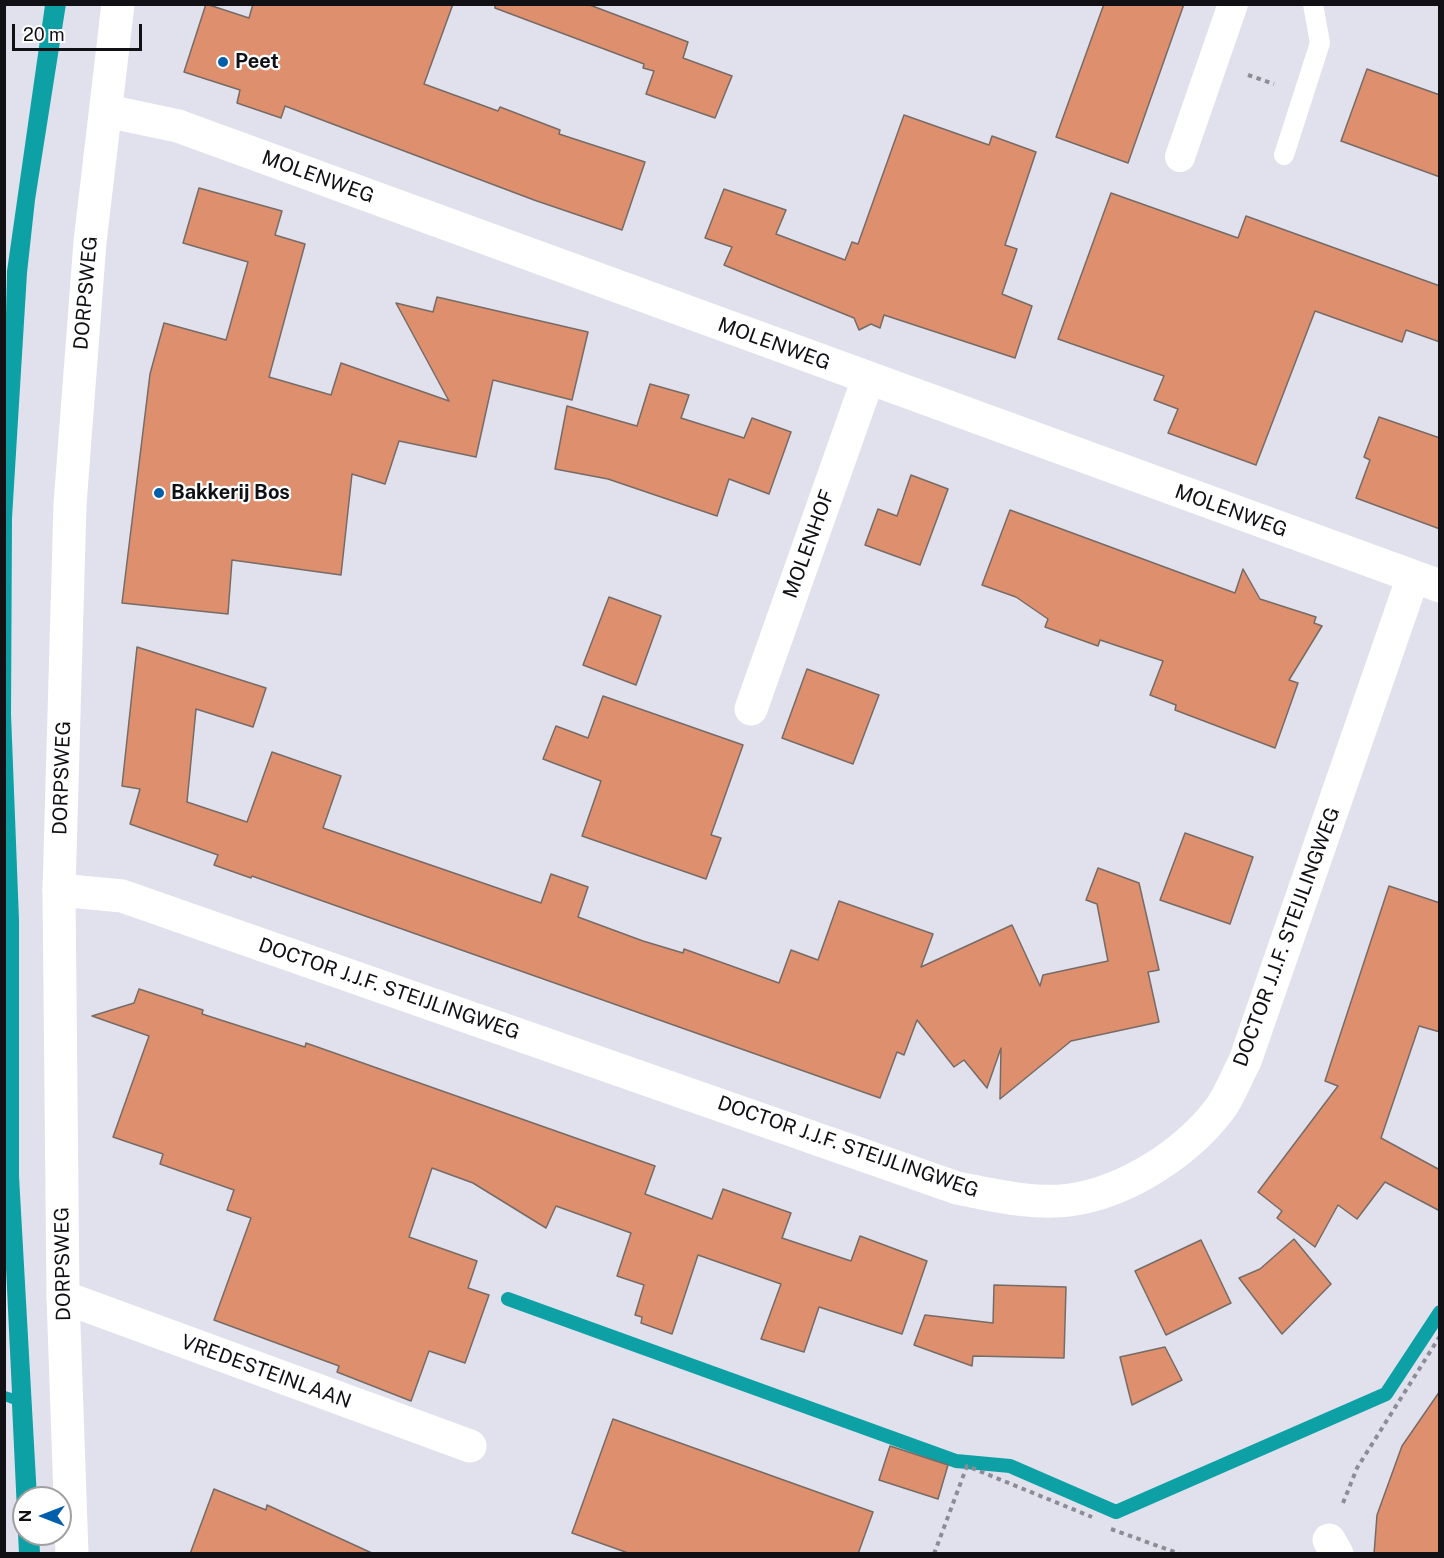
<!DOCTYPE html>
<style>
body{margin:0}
#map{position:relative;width:1444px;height:1558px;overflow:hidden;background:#e0e1ed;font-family:"Public Sans",sans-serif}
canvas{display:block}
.frame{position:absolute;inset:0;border:6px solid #111115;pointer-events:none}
.north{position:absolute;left:12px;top:1486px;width:60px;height:60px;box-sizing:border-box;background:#fff;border:2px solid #a0a0a1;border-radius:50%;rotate:270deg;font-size:16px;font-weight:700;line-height:24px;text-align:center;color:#111115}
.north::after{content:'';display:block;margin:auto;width:21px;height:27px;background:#005eab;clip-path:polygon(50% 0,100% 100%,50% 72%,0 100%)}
.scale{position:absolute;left:12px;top:24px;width:130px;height:27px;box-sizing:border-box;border:3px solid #111115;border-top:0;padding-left:8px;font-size:18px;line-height:21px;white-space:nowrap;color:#111115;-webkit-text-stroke:4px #fff;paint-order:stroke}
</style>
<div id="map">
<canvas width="1444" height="1558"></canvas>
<div class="frame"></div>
<div class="north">N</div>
<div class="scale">20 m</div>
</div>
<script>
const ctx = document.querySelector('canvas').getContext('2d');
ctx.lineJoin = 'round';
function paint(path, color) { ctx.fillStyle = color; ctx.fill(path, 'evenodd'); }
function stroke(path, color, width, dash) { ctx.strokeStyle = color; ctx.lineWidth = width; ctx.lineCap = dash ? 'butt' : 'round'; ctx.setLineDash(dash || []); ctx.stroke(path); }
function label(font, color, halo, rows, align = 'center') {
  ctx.font = font + ' "Public Sans",sans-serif'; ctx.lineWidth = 4.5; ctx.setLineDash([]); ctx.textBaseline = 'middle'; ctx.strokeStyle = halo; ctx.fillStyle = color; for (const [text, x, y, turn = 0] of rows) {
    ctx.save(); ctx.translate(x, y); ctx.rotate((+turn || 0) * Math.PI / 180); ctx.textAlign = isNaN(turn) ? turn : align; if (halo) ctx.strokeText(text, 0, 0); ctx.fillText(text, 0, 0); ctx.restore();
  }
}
const water = new Path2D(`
 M66 4 35 200 27 273 12 518 11 714 19 920V1176L37 1498H24V1534H39L40 1553 19 1554 12 1404 4 1401 5 1391 12 1393 4 1226 6 315 7 271 45 5Z`);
const stream = new Path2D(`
 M508 1299 956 1461 1010 1466 1116 1512 1386 1394 1440 1312`);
const building = new Path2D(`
 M206 4 249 18 253 4H453L424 84 498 111 500 107 560 130 559 134 645 162 622 230 534 200 285 106 281 118 237 103 240 90 184 72Z
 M495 4H587L688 42 683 58 732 76 715 118 646 94 654 71 643 68 644 64 495 8Z
 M1104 4H1184L1128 163 1056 137Z
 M1367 69 1440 95V177L1341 141Z
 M904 115 989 145 992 136 1036 152 1005 245 1017 249 1002 294 1032 306 1015 358 884 315 880 328 871 324 859 330 854 318 724 265 732 247 705 238 724 189 786 210 776 234 845 260 852 242 858 244Z
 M199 188 282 211 275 235 305 244 269 377 331 395 341 363 449 401 396 303 433 312 437 297 588 332 572 400 493 380 476 457 399 441 385 484 352 474 341 575 232 560 228 614 122 603 150 374 164 323 226 340 248 262 183 243Z
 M1111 193 1238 238 1246 216 1440 286V342L1406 330 1402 342 1315 311 1256 465 1168 433 1178 409 1154 400 1164 376 1058 339Z
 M650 384 689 395 681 418 744 438 752 418 791 432 769 494 729 479 717 516 608 479 555 469 567 406 637 426Z
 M1379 417 1440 438V529L1356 498 1370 460 1364 457Z
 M911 475 948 489 920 565 865 545 878 509 897 516Z
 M1010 510 1235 593 1243 569 1260 599 1316 617 1314 623 1322 626 1289 680 1298 683 1275 748 1175 710 1176 705 1150 695 1163 661 1100 640 1098 646 1045 627 1048 619 1016 597 982 585Z
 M609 597 661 616 636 685 583 665Z
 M137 647 266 688 253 727 196 709 187 802 247 822 272 752 341 776 323 828 541 903 551 874 588 887 578 917 643 941 683 953 684 949 779 983 791 950 818 960 839 901 933 934 921 967 1012 925 1040 986 1043 975 1108 961 1097 904 1086 900 1098 868 1139 883 1159 970 1148 972 1159 1022 1071 1041 1000 1099 1001 1048 987 1088 964 1060 954 1067 917 1020 904 1055 897 1052 880 1098 252 876 251 878 214 865 218 855 130 824 140 789 122 786Z
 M807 669 879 695 853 764 782 738Z
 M603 696 743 745 711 835 721 838 706 879 582 836 601 781 543 759 556 726 588 738Z
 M1185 833 1253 857 1230 924 1160 900Z
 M1389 886 1440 903V1032L1419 1026 1381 1138 1440 1170V1211L1385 1182 1357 1219 1338 1205 1315 1247 1277 1218 1282 1211 1258 1192 1338 1086 1325 1081Z
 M139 989 203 1010 202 1014 305 1047 306 1043 655 1166 645 1194 712 1219 723 1189 791 1213 782 1238 851 1261 860 1236 927 1261 902 1334 819 1307 804 1352 761 1339 781 1284 698 1255 672 1334 641 1323 642 1317 635 1315 644 1285 617 1276 631 1233 556 1206 546 1228 473 1183 432 1168 409 1237 477 1261 468 1288 489 1295 465 1363 429 1351 411 1401 337 1372 339 1366 214 1320 251 1218 227 1210 234 1190 160 1164 163 1154 113 1137 149 1036 92 1016 134 1003Z
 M1294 1239 1331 1284 1282 1334 1239 1278 1260 1269Z
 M1201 1240 1231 1303 1166 1335 1135 1271Z
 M994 1285 1066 1287 1064 1358 973 1356 972 1366 914 1345 925 1315 993 1323Z
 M1165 1347 1182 1380 1132 1405 1120 1357Z
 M1440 1391V1554H1374L1377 1515 1402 1446Z
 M613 1419 873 1512 858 1554H631L572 1533Z
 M890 1446 948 1465 938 1499 879 1480Z
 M214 1489 266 1510 267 1505 374 1554H190Z`);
const path = new Path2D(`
 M1248 75 1274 84
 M1343 1503 1357 1468 1440 1336
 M1111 1529 1180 1554
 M934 1554 967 1466 1092 1517`);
const service = new Path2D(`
 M1284 155 1320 43 1313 4`);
const pedestrian = new Path2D(`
 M1180 157 1233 4`);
const minor = new Path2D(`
 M107 111 178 126 1440 586
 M751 709 868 379
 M59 890 122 896 957 1188C994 1195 1032 1205 1070 1200 1126 1192 1185 1154 1219 1110 1230 1096 1236 1077 1245 1061L1413 577
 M63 1297 470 1446
 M1329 1540 1337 1554`);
const tertiary = new Path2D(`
 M72 1554 63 1297 59 890 70 504 90 242 118 4`);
const markers = [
 [223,62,6,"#005eab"],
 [159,493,6,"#005eab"]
];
const poiNames = [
 ["Peet",235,62],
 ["Bakkerij Bos",171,493]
];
const streetNames = [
 ["MOLENWEG",318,177,20],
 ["DORPSWEG",86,293,-85],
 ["MOLENWEG",774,344,20],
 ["MOLENWEG",1231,511,20],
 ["MOLENHOF",809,544,-70],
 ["DORPSWEG",62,778,-88],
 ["DOCTOR J.J.F. STEIJLINGWEG",1287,937,-70],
 ["DOCTOR J.J.F. STEIJLINGWEG",389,989,19],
 ["DOCTOR J.J.F. STEIJLINGWEG",848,1147,19],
 ["DORPSWEG",63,1264,-91],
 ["VREDESTEINLAAN",266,1372,20]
];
paint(water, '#0da0a5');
stroke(stream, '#0da0a5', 14);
paint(building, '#de8f6e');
stroke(building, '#776b66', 1.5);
stroke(path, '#8c8c95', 4, [4.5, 4.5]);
stroke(service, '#fff', 20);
stroke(pedestrian, '#fff', 30);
stroke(minor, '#fff', 33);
stroke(tertiary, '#fff', 33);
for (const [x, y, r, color] of markers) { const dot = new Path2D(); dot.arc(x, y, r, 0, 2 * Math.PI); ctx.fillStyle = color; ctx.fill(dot); stroke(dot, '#fff', 2); }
label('bold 20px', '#111115', '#fff', poiNames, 'left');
label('20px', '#111115', '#fff', streetNames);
</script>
